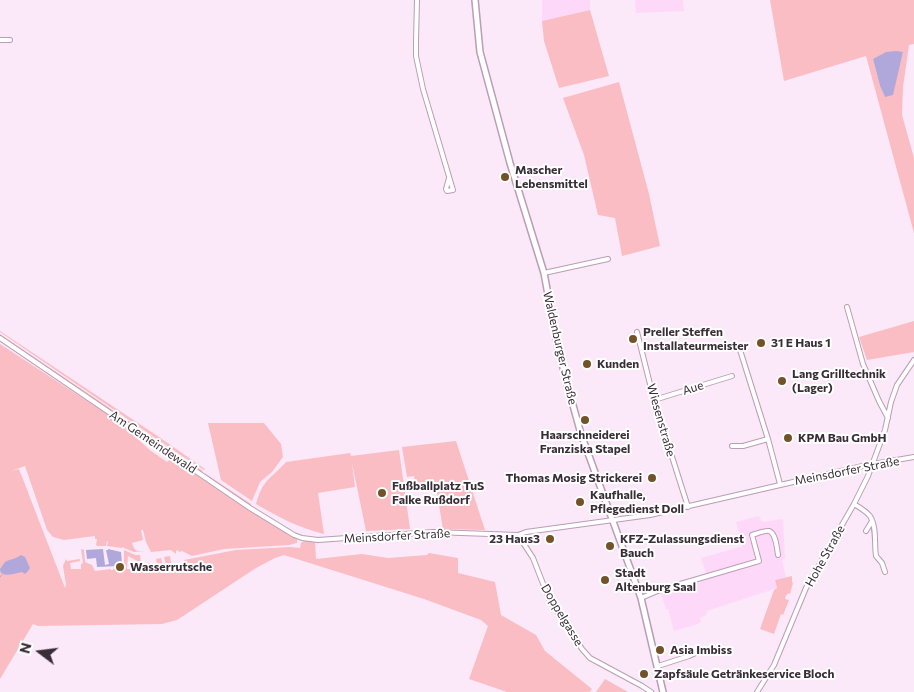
<!DOCTYPE html>
<meta charset="utf-8">
<style>
body{margin:0}
#map{position:relative;width:914px;height:692px;overflow:hidden;background:#fbe8f8;font-family:Commissioner,sans-serif}
canvas{display:block}
.north{position:absolute;left:15px;top:627px;width:50px;height:50px;-webkit-text-stroke:4px #fff;paint-order:stroke;rotate:285deg;font-size:14px;font-weight:700;line-height:20px;text-align:center;color:#392d37}
.north::after{content:'';display:block;margin:auto;width:18px;height:22px;background:#392d37;clip-path:polygon(50% 0,100% 100%,50% 72%,0 100%)}
</style>
<div id="map">
<canvas width="914" height="692"></canvas>
<div class="north">N</div>
</div>
<script>
const ctx = document.querySelector('canvas').getContext('2d');
ctx.lineJoin = 'round';
function paint(path, color) { ctx.fillStyle = color; ctx.fill(path, 'evenodd'); }
function stroke(path, color, width, dash) { ctx.strokeStyle = color; ctx.lineWidth = width; ctx.lineCap = dash ? 'butt' : 'round'; ctx.setLineDash(dash || []); ctx.stroke(path); }
function label(font, color, halo, rows, align = 'center') {
  ctx.font = font + ' Commissioner,sans-serif'; ctx.lineWidth = 4; ctx.setLineDash([]); ctx.textBaseline = 'middle'; ctx.strokeStyle = halo; ctx.fillStyle = color; for (const [text, x, y, turn = 0] of rows) {
    ctx.save(); ctx.translate(x, y); ctx.rotate((+turn || 0) * Math.PI / 180); ctx.textAlign = isNaN(turn) ? turn : align; if (halo) ctx.strokeText(text, 0, 0); ctx.fillText(text, 0, 0); ctx.restore();
  }
}
const built = new Path2D(`
 M542 0H590V10L542 21Z
 M635 0H683L684 11 636 13Z
 M759 516 762 522 783 519 785 558 782 560 786 577 775 580 777 588 707 611 706 615 700 618 701 622 695 625 674 631 668 609H666L659 588 706 573 701 558 743 546 736 522Z`);
const green = new Path2D(`
 M770 0H914V44L909 45 903 87 902 115 914 158V233L866 56 784 81ZM903 52 896 79 885 97 880 86 873 59Z
 M590 10 609 76 559 88 544 41 542 21Z
 M619 82 649 194 660 246 622 256 615 218 598 215 584 155 563 98Z
 M914 321V352L867 360 859 337Z
 M0 331 156 435 205 469 204 470 176 452 0 332Z
 M0 334 203 471 201 472 189 465 0 337Z
 M0 344 133 431 132 434 151 451 167 462 171 458 247 509 297 539V543L289 545 224 549 192 556 182 551 179 552 178 550 176 551V554L171 550 151 552 146 542 143 530H141L143 540 132 543C135 552 136 551 145 551L134 552 124 548 123 547 122 548 107 546 108 542 107 541 106 546H97L96 545 97 539H95V536L64 540 53 537 47 530 25 466 11 471 19 469 65 588 66 585 63 566 66 559 67 561 80 559V561L70 563 71 569H81V564L83 563 81 549 84 550 85 562 92 565 95 571 111 569V570H113V569C117 568 119 570 122 573L125 570 124 567V550L135 555H140L142 571 148 570V563H153L156 571 158 570 156 559 161 558 164 570 167 569 164 557 170 556 172 568 185 566 184 560 236 550 290 547 300 548 301 543C305 540 310 540 315 542L316 559 362 554 388 558 427 555 429 553 458 558V573L495 582 501 615 536 635 545 651 592 689 590 692H507L469 679 488 626 481 620 424 599 284 555 275 558 256 568 177 620 162 624 38 626 33 624 0 679ZM128 556 139 562 140 566C137 568 134 568 132 570H131L130 569H127Z
 M208 423H264L281 444 283 457 272 472 260 482 252 501 221 480Z
 M456 441 485 530 443 529 436 487 417 490 414 476 407 477 402 447Z
 M399 450 410 529 366 531 352 463 355 487 318 493 324 534C299 528 278 517 256 504 258 496 261 488 266 482 272 475 279 470 286 462L350 453 351 456Z
 M205 473 206 474 251 504 250 506 205 475Z
 M792 576V582L793 583 790 594 788 593 787 595H786L785 599 789 600 783 615 781 614 774 634 760 629 774 590 777 588 775 580Z
 M605 679 628 692H596Z`);
const water = new Path2D(`
 M896 51 903 52 893 95 885 97 880 86 873 59 886 52Z
 M103 549 105 565 109 564 106 550H108V549L121 552 122 564 118 566 97 567 96 558 87 559 86 550Z
 M21 555 25 557 30 568 28 571 25 574 22 572C17 573 0 579 0 569 1 568 4 563 5 562 10 559 16 559 21 555Z`);
const stream = new Path2D(`
 M0 577 2 575`);
const street = new Path2D(`
 M417 0 416 41V56L423 89 453 190 447 191 446 189 449 178
 M0 40H10
 M544 273 608 259
 M847 307 863 364 879 401 888 418
 M637 332 654 400 688 507
 M0 338 250 508 294 535 302 538 318 540 433 532 518 535 526 532 650 515 867 465 914 457
 M740 350 768 439 780 484
 M654 400 732 376
 M732 446H743L768 439
 M854 504C859 507 866 511 870 516 877 527 874 544 876 556L882 563 885 572
 M866 531 872 521
 M518 535 533 558 549 599 582 649 590 658 642 686 651 692
 M641 598 660 590 759 561 752 535C756 534 765 530 769 531 776 533 777 549 778 555
 M658 666 689 656 700 651
 M757 692 774 665 806 588 854 504 868 476 885 430 891 402 897 385 914 360`);
const secondary = new Path2D(`
 M475 0 480 52 510 163 544 273 558 348 569 391 581 434 641 598 663 692`);
const markers = [
 [505,177,5,"#735228"],
 [633,339,5,"#735228"],
 [761,343,5,"#735228"],
 [587,364,5,"#735228"],
 [782,381,5,"#735228"],
 [585,420,5,"#735228"],
 [788,438,5,"#735228"],
 [652,478,5,"#735228"],
 [382,493,5,"#735228"],
 [580,502,5,"#735228"],
 [550,539,5,"#735228"],
 [610,546,5,"#735228"],
 [120,567,5,"#735228"],
 [605,580,5,"#735228"],
 [660,650,5,"#735228"],
 [644,674,5,"#735228"]
];
const poiNames = [
 ["Mascher",515,170],
 ["Lebensmittel",515,184],
 ["Preller Steffen",643,332],
 ["Installateurmeister",643,346],
 ["31 E Haus 1",771,343],
 ["Kunden",597,364],
 ["Lang Grilltechnik",792,374],
 ["(Lager)",792,388],
 ["Haarschneiderei",585,435,"center"],
 ["Franziska Stapel",585,449,"center"],
 ["KPM Bau GmbH",798,438],
 ["Thomas Mosig Strickerei",642,478,"right"],
 ["Fußballplatz TuS",392,486],
 ["Falke Rußdorf",392,500],
 ["Kaufhalle,",590,495],
 ["Pflegedienst Doll",590,509],
 ["23 Haus3",540,539,"right"],
 ["KFZ-Zulassungsdienst",620,539],
 ["Bauch",620,553],
 ["Wasserrutsche",130,567],
 ["Stadt",615,573],
 ["Altenburg Saal",615,587],
 ["Asia Imbiss",670,650],
 ["Zapfsäule Getränkeservice Bloch",654,674]
];
const streetNames = [
 ["Waldenburger Straße",560,348,77],
 ["Aue",693,388,-17],
 ["Wiesenstraße",661,420,74],
 ["Am Gemeindewald",153,442,34],
 ["Meinsdorfer Straße",847,471,-11],
 ["Meinsdorfer Straße",397,536,-3],
 ["Hohe Straße",825,556,-61],
 ["Doppelgasse",562,615,59]
];
paint(built, '#fed8f8');
paint(green, '#fabdc4');
paint(water, '#b0a8db');
stroke(stream, '#b0a8db', 1);
stroke(street, '#bb9db6', 6);
stroke(secondary, '#bb9db6', 8);
stroke(street, '#fff', 4);
stroke(secondary, '#fff', 5);
for (const [x, y, r, color] of markers) { const dot = new Path2D(); dot.arc(x, y, r, 0, 2 * Math.PI); ctx.fillStyle = color; ctx.fill(dot); stroke(dot, '#fff', 2); }
label('bold 12px', '#392d37', '#fff', poiNames, 'left');
label('12px', '#392d37', '#fff', streetNames);
</script>
